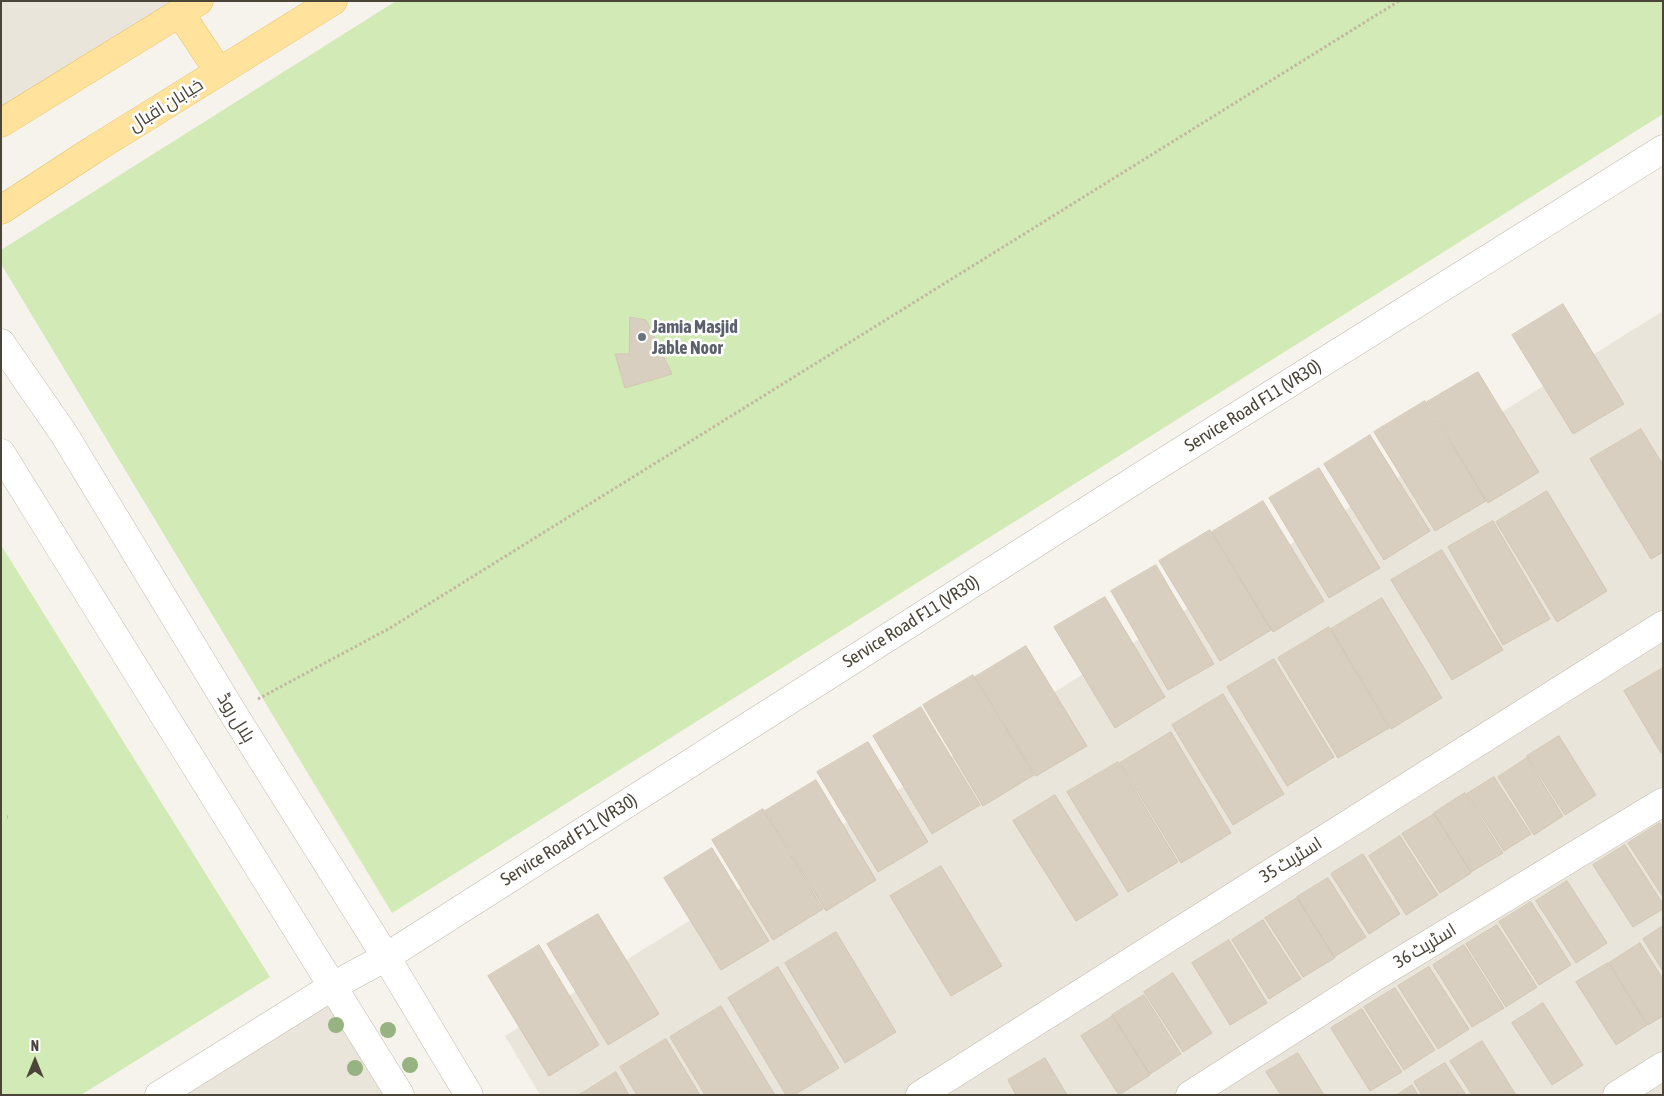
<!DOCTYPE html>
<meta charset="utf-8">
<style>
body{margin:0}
#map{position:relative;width:1664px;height:1096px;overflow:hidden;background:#f6f3ec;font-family:"Asap Condensed",sans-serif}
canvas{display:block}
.frame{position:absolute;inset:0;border:2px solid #4b4439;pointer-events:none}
.north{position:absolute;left:10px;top:1036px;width:50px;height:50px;-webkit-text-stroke:4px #fff;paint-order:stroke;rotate:0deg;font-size:14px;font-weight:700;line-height:20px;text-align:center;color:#4b4439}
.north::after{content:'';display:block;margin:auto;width:18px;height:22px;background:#4b4439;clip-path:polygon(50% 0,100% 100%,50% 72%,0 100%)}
</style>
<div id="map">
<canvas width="1664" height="1096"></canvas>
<div class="frame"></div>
<div class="north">N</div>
</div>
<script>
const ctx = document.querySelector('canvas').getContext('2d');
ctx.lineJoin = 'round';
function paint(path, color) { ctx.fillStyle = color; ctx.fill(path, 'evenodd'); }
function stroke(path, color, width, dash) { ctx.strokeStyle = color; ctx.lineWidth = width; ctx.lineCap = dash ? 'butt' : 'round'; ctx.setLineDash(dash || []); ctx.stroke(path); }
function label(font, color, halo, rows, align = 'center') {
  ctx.font = font + ' "Asap Condensed",Cairo,sans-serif'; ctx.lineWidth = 5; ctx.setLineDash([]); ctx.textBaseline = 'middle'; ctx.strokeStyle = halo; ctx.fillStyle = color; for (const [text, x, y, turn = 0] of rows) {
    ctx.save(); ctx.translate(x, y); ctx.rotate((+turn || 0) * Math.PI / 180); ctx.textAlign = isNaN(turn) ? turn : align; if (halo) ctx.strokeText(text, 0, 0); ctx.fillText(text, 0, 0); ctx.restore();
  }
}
const residential = new Path2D(`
 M1 1H188L1 120Z
 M1663 311V1095H540L505 1036Z
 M333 986 397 1095H160Z`);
const green = new Path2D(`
 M396 1H1663V114L392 913 1 264V250Z
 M1 545 270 977 81 1095H1Z`);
const building = new Path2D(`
 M1563 304 1624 404 1573 434 1512 335Z
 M630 317 646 320 672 374 625 388 615 354H629Z
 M1478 372 1539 472 1488 503 1427 402Z
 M1425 401 1486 501 1435 531 1374 432Z
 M1641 429 1663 465V552L1651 559 1590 459Z
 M1370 435 1430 531 1384 560 1324 464Z
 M1319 468 1380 568 1329 598 1269 498Z
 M1547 491 1607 591 1557 622 1496 522Z
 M1263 501 1324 601 1273 632 1212 532Z
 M1493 521 1550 619 1503 645 1448 547Z
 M1210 530 1271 630 1220 661 1159 561Z
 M1442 550 1503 650 1452 680 1391 580Z
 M1156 565 1214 664 1168 690 1111 591Z
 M1105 597 1165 697 1115 728 1054 627Z
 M1382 598 1442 698 1391 729 1331 629Z
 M1329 627 1389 728 1338 758 1278 658Z
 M1026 646 1087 746 1036 776 975 677Z
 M1274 659 1334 757 1287 786 1227 687Z
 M1663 668V752L1661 753 1624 691Z
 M973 675 1034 775 983 806 923 705Z
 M1223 694 1284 794 1233 825 1172 725Z
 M921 707 980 805 932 834 873 736Z
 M1171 732 1231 833 1181 863 1120 763Z
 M1559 736 1596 795 1565 815 1527 756Z
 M868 742 928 842 878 872 817 772Z
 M1527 758 1563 816 1534 835 1498 777Z
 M1118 762 1178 862 1128 892 1067 792Z
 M1494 777 1531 834 1504 851 1467 794Z
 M816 780 876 880 826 911 765 811Z
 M1465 793 1503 853 1471 872 1434 813Z
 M1055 795 1118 895 1076 921 1013 821Z
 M763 809 823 909 773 940 712 840Z
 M1434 814 1471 873 1440 893 1402 834Z
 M1660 823 1663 828V897L1628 843Z
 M1400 836 1438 895 1406 915 1369 856Z
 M1625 845 1663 904V909L1633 927 1593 865Z
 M712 848 769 941 721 970 664 878Z
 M1363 854 1400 914 1369 934 1331 874Z
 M941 866 1002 966 951 996 890 896Z
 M1328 878 1366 937 1334 957 1297 897Z
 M1567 881 1607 943 1576 963 1536 901Z
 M1297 898 1335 958 1303 977 1265 918Z
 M1531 902 1571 965 1539 985 1499 922Z
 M598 914 659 1014 608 1045 547 944Z
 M1263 920 1301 979 1269 999 1232 940Z
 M1497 925 1537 987 1506 1007 1466 944Z
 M1663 926V971L1643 939Z
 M836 932 896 1032 845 1063 785 963Z
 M1229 940 1267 1003 1230 1025 1192 963Z
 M1640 943 1663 979V1016L1648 1025 1609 963Z
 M539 945 599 1045 549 1076 488 976Z
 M1464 945 1504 1008 1472 1027 1433 965Z
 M1608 963 1647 1025 1616 1045 1576 982Z
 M778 967 839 1068 794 1095H786L728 998Z
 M1429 967 1469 1029 1438 1049 1398 986Z
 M1173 973 1212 1033 1183 1052 1144 992Z
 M1395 988 1435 1050 1404 1070 1364 1007Z
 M1144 995 1181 1054 1150 1074 1112 1015Z
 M1543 1003 1583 1065 1552 1085 1512 1023Z
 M721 1006 775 1095H705L670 1037Z
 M1362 1009 1402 1072 1370 1091 1331 1028Z
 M1113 1016 1150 1075 1119 1095 1081 1036Z
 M666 1039 700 1095H637L620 1067Z
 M1482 1041 1516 1095H1472L1450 1061Z
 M1298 1053 1324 1095H1281L1266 1072Z
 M1045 1058 1067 1095H1016L1008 1080Z
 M1445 1063 1466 1095H1422L1414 1082Z
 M616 1072 629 1095H579Z
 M1412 1085 1418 1095H1397Z`);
const path = new Path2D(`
 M258 699 390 628 1399 1
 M7 817H8`);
const minor = new Path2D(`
 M1 343 64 434 233 713 386 957 469 1095
 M1 453 400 1095
 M159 1095 333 986 386 957 1146 473 1663 149
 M920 1095 1663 625
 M1190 1095 1376 976 1663 802
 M1617 1095 1663 1066`);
const major = new Path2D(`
 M180 13 219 72
 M1 123 199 1
 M1 210 93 150 333 1`);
const trees = [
 [336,1025],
 [388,1030],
 [410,1065],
 [355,1068]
];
const markers = [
 [642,337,5,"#6b7280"]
];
const streetNames = [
 ["خیابان اقبال",166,105,-32],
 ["Service Road F11 (VR30)",1253,406,-32],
 ["Service Road F11 (VR30)",911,622,-32],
 ["ہلال روڈ",236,718,58],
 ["Service Road F11 (VR30)",569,840,-32],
 ["اسٹریٹ 35",1291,860,-32],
 ["اسٹریٹ 36",1425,946,-31]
];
const worshipNames = [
 ["Jamia Masjid",652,327],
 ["Jable Noor",652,348]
];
paint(residential, '#eae5da');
paint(green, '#d2eab5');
paint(building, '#d8cfc1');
stroke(building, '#d3c7b4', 1);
stroke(minor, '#c2bbae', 29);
stroke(major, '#e6c16a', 29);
stroke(path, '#c4b79f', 3, [2.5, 2.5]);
stroke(minor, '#fff', 28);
stroke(major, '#ffe39c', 28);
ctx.fillStyle = '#97b381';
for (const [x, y] of trees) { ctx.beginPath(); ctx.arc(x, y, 8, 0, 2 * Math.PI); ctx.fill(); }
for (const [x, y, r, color] of markers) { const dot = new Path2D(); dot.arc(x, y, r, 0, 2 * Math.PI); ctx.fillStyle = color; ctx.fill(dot); stroke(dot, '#fff', 2); }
label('18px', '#4b4439', '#fff', streetNames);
label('bold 18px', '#5b616d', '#fff', worshipNames, 'left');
</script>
